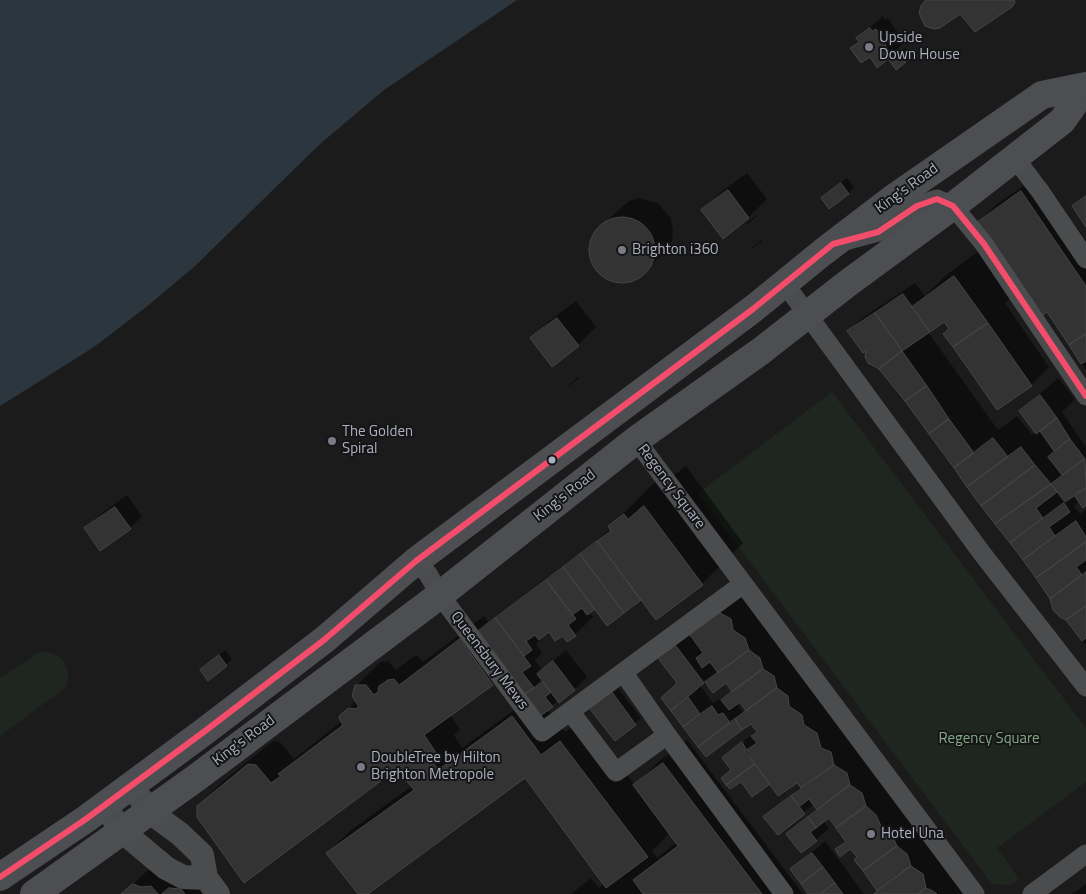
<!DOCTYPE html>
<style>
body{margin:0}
canvas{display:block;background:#1b1b1b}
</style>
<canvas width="1086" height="894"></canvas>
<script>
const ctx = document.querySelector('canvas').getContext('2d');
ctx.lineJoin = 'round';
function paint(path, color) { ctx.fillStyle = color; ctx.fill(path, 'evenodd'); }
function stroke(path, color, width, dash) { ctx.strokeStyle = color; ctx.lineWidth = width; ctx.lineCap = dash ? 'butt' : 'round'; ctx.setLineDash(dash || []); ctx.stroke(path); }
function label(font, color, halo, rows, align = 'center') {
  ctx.font = font + ' "Titillium Web",sans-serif'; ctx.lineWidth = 4; ctx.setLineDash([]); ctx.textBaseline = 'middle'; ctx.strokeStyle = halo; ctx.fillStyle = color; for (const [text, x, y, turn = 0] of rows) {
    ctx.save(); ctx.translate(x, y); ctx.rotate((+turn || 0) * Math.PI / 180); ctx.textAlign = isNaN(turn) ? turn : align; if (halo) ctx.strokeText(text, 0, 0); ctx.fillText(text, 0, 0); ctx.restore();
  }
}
const green = new Path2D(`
 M832 392 1086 728V782L997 848 1019 879 1011 885 992 884 698 493Z
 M40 652C61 650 73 668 66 687L0 736V678Z`);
const water = new Path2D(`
 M0 0H517L384 90 320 144 195 266 150 304 94 347 0 406Z`);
const shadow = new Path2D(`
 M883 16 885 20 888 18 904 43 878 66 870 55 851 48 859 40 858 38Z
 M905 48 911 56 905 61 897 55Z
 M747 173 767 199 749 217 723 237 703 211 721 192Z
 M1040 174 1086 241V370L1047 311 979 222 997 204Z
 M847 178 854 187 848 193 823 198Z
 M638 198 658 203 671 219 673 230 672 241 666 251 639 277 629 282H617L607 278 598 272 592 262 589 252 594 232 629 201Z
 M756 215 757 216 747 225 746 224Z
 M761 240 762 241 752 249V248Z
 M987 245 1019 289 1005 303 1049 367 1031 385 950 328 945 320 928 332 998 430 1017 416 1032 435 1036 432 1020 411 1058 378 1075 399 1062 412 1086 447V645L868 350 848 331 861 319 915 283 925 296 946 275ZM1079 501 1086 509 1080 514 1074 506Z
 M576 301 596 327 578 345 532 338 550 320Z
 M578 377 579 378 570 386 569 385Z
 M686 466 743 543 702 584 641 598 607 624 595 607 589 612 593 617 575 635 549 631 536 644 542 653 535 660 542 670 566 650 587 677 575 689 547 709 565 732 584 718 635 785 658 762 687 740 803 894H571L591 878 599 888 604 883 525 776 366 894H360L328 853 351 830 412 786 397 767 198 806 222 782 273 741 280 742 294 759 342 721 341 716 356 701 355 687 379 663 383 661 389 662 396 670 413 657 418 656 423 662 484 616 488 622 611 529 610 527 651 486 666 474 669 479ZM507 669 529 699 462 748 454 735 460 729 450 715 492 684ZM542 679 544 681 537 686 536 685ZM670 833 677 842 657 858 652 851Z
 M127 495 142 516 130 528H86L98 516Z
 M744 590 976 894H875L879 890 855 860 858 857 851 847 837 849 846 841 829 817 823 821 829 828 816 840 788 834 817 808 814 804 778 833 765 817 801 786 798 781 770 782 723 778 732 769 724 758 757 730 751 722 706 755 662 698 678 683 660 658 672 646 688 635 690 637 715 612ZM705 681 713 691 726 681 732 690 726 697 725 695 713 703 700 685ZM740 700 747 709 743 712 736 703Z
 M225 650 232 659 209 679 208 664Z
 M618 688 641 718 615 739 592 709Z
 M825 841 864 894H810L792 869Z
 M158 861 215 894H122Z
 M1086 884V894H1072Z`);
const building = new Path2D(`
 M926 0H1014L1015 2 1012 7 975 32 960 14 940 28 934 29 925 26 919 13 921 6Z
 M870 28 872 31 876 29 892 56 877 68 870 57 861 63 850 48 859 42 856 38Z
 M899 53 906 62 896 70 889 60Z
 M841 183 849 194 829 209 821 198Z
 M728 190 749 218 723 239 701 210Z
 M1021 191 1086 286V334L1069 345 1047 312 1042 316 978 222Z
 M1086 196V227L1072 206Z
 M589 250a33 33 0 1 1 66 0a33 33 0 1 1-66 0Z
 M954 276 988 323 953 347 943 334 949 329 944 322 930 332 912 307Z
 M903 294 930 332 902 351 875 313Z
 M875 313 902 351 879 369 868 363 865 357 866 351 863 353 847 331Z
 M557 318 579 346 552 367 530 338Z
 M988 323 1032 386 997 410 953 347Z
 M1086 334V361L1081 364 1069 345Z
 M902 351 927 386 905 401 879 369Z
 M927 386 949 419 929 434 905 401Z
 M1040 395 1057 418 1036 434 1019 411Z
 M1057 418 1070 439 1054 451 1040 431Z
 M949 419 974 453 954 468 929 434Z
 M993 438 1008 457 967 487 954 468Z
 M1070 439 1085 459 1062 475 1048 457Z
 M1021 447 1035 465 981 506 967 487Z
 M1085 459 1086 488 1065 502 1051 484Z
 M1035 465 1051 484 995 524 981 506Z
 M1051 484 1057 492 1036 508 1043 518 1010 543 995 524Z
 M1086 488V506L1083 508 1074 495Z
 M1064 503 1070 512 1049 527 1055 536 1023 560 1010 543Z
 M644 506 703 585 656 620 597 541 611 531 608 526 624 514 628 519Z
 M115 507 131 529 100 551 84 528Z
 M1076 521 1086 537V542L1036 578 1023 560Z
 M597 541 641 600 624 613 580 554Z
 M1086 542V560L1076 567 1082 575 1050 599 1036 578Z
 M580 554 624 613 607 626 563 567Z
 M563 567 595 609 587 615 582 608 572 615 546 580Z
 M1086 572V606L1066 620 1060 617 1053 610 1050 599Z
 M546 580 576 619 568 625 576 636 567 642 563 636 555 641 549 632 539 640 535 635 526 641 532 650 524 656 495 618Z
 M1086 606V638L1082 641 1066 620Z
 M720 613 731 619 733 630 745 638 749 650 718 673 710 662 702 668 696 658 703 653 690 635Z
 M495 618 531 666 522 672 534 688 524 695 477 632Z
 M460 639 493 685 424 735 437 754 430 758 438 770 512 716 541 755 560 741 648 857 606 888 525 778 368 894H358L326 853 414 790 397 769 244 883 197 817V806L248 764 256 765 271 783 281 776 278 774 343 725 339 718 340 715 349 708 355 709 359 707 352 696 355 685H366L374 695 378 692 379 686 388 680 394 679 399 685Z
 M676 646 704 683 671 711 661 698 677 683 658 658Z
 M749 650 760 658 763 669 732 692 726 683 713 693 705 682Z
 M219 655 227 666 208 681 200 670Z
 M553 661 575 690 559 703 537 674Z
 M763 669 774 676 777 688 746 711 740 702 729 710 721 700Z
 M543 682 551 692 545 697 553 707 540 716 524 695Z
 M777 688 788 696 789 706 802 715 804 725 817 733 821 748 831 752 834 765 801 788 797 783 778 796 745 751 757 743 751 736 757 732 751 724 742 730 735 719Z
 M612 692 636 725 615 741 590 709Z
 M688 697 700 714 683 727 671 711Z
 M712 706 718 715 723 713 730 723 698 747 683 727Z
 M735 719 742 730 706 757 698 747Z
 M742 742 755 764 726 785 721 778 731 770 722 758Z
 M663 763 762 894H643L633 880 678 846 633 785Z
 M755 764 770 784 752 797 741 782 730 789 726 785Z
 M834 765 847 773 850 785 817 810 809 799 800 806 791 796Z
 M850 785 862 793 866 806 836 828 829 818 816 828 808 817Z
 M791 796 805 814 778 835 763 817Z
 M866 806 876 815 882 828 892 835 897 846 863 871 854 860 857 857 850 849 840 857 835 849 846 842 836 828Z
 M808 817 816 828 810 832 817 841 801 853 786 834Z
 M897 846 907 854 911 866 877 891 863 871Z
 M812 853 823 867 801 884 790 869Z
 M911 866 923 874 926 888 918 894H874Z
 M823 867 835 883 820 894H808L801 884Z
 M835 883 843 894H820Z
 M133 884 141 887 151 886 158 894H121Z
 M169 888 181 889 185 894H162Z
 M926 888 933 891 937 894H918Z`);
const minor = new Path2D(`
 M1014 157 1040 191 1086 259
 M845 241 878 232 917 206 937 199 953 206 984 244 1086 396
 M785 284 981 552 1086 687
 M636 440 975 894
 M416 561 428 574 440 595 542 732 743 584
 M570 711 616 772 667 735 623 672
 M667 735 784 894
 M1032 894 1086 854`);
const tertiary = new Path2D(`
 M131 785 150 812 180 834 202 855 206 878 218 894
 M104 805 123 832 166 868 183 877 206 878`);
const primary = new Path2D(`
 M0 877 86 819 205 731 324 640 416 561 753 309 823 252 895 197 1042 95 1086 86
 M34 894 196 778 440 595 636 440 761 351 848 283 953 206 1062 121 1086 87`);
const bus1 = new Path2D(`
 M0 877 86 819 205 731 324 640 416 561 753 309 833 244 878 232 917 206 937 199 953 206 984 244 1086 396`);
const markers = [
 [869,47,5,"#797c84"],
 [622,250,5,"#797c84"],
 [332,441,5,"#797c84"],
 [552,460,4.5,"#abb0bd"],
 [361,767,5,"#797c84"],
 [871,834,5,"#797c84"]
];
const poiNames = [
 ["Upside",879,38],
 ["Down House",879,55],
 ["Brighton i360",632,250],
 ["The Golden",342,432],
 ["Spiral",342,449],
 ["DoubleTree by Hilton",371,758],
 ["Brighton Metropole",371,775],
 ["Hotel Una",881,834]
];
const streetNames = [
 ["King's Road",907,189,-36],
 ["Regency Square",671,487,53],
 ["King's Road",565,496,-38],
 ["Queensbury Mews",489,661,53],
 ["King's Road",244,741,-37]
];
const parkNames = [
 ["Regency Square",989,739]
];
paint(green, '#1e261f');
paint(water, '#2c363e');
paint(shadow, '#0007');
paint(building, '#333');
stroke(building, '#444547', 1);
stroke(minor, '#4b4c4e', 19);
stroke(tertiary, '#4b4c4e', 24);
stroke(primary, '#4c4e52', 28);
stroke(bus1, '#f44d6c', 6);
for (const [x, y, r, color] of markers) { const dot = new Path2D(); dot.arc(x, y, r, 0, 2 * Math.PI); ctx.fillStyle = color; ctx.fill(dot); stroke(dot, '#151517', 2); }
label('15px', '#abb0bd', '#151517', poiNames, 'left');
label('15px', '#abb0bd', '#151517', streetNames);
label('15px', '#81a984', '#151517', parkNames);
</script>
